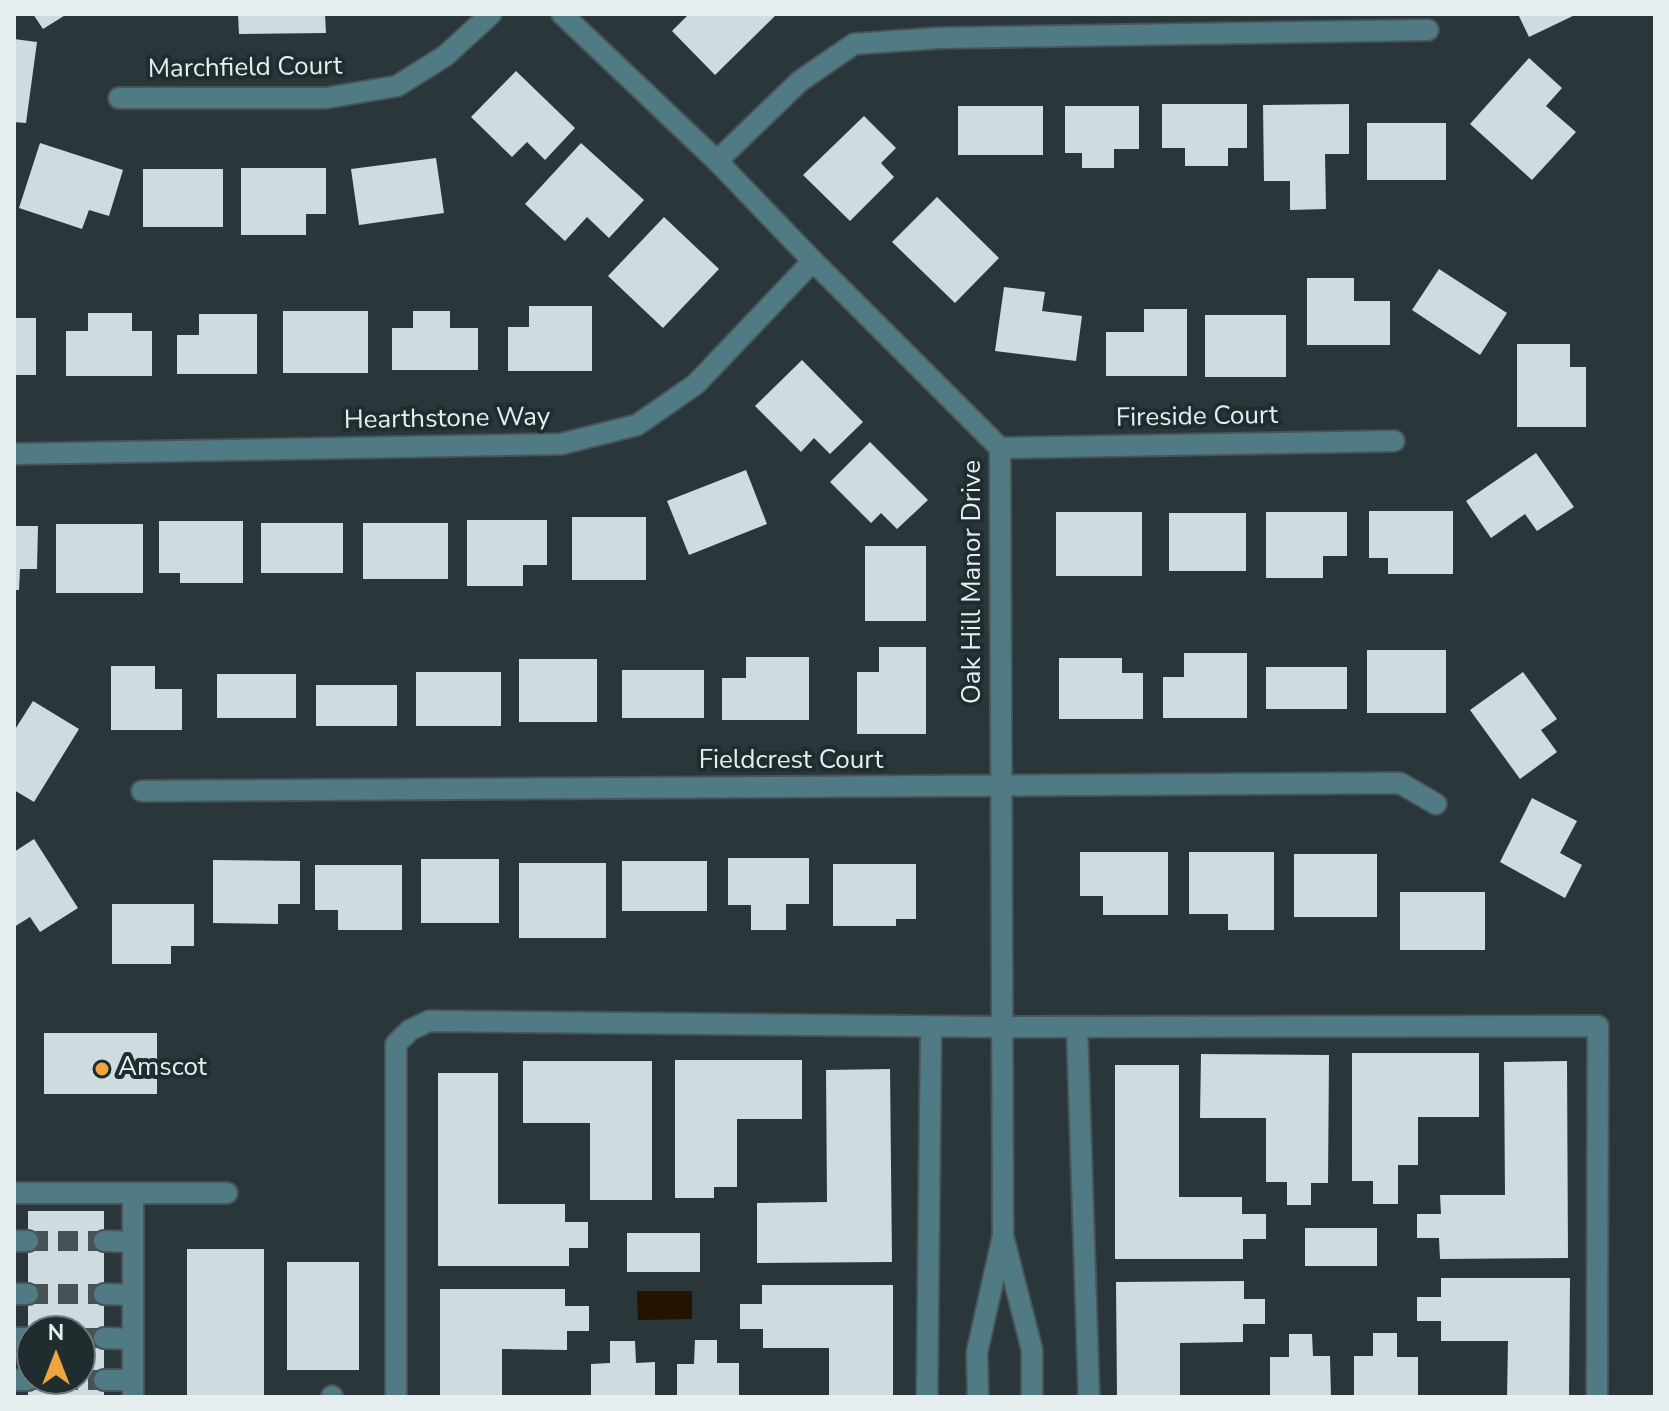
<!DOCTYPE html>
<style>
body{margin:0}
#map{position:relative;width:1669px;height:1411px;overflow:hidden;background:#2a373a;font-family:"Nunito Sans",sans-serif}
canvas{display:block}
.frame{position:absolute;inset:0;border:16px solid #e6eef0;pointer-events:none}
.north{position:absolute;left:16px;top:1315px;width:80px;height:80px;box-sizing:border-box;background:#202d2f;border:2px solid #6f7a7c;border-radius:50%;rotate:0deg;font-size:22px;font-weight:700;line-height:32px;text-align:center;color:#e6eef0}
.north::after{content:'';display:block;margin:auto;width:28px;height:36px;background:#f1a540;clip-path:polygon(50% 0,100% 100%,50% 72%,0 100%)}
</style>
<div id="map">
<canvas width="1669" height="1411"></canvas>
<div class="frame"></div>
<div class="north">N</div>
</div>
<script>
const ctx = document.querySelector('canvas').getContext('2d');
ctx.lineJoin = 'round';
function paint(path, color) { ctx.fillStyle = color; ctx.fill(path, 'evenodd'); }
function stroke(path, color, width, dash) { ctx.strokeStyle = color; ctx.lineWidth = width; ctx.lineCap = dash ? 'butt' : 'round'; ctx.setLineDash(dash || []); ctx.stroke(path); }
function label(font, color, halo, rows, align = 'center') {
  ctx.font = font + ' "Nunito Sans",sans-serif'; ctx.lineWidth = 8; ctx.setLineDash([]); ctx.textBaseline = 'middle'; ctx.strokeStyle = halo; ctx.fillStyle = color; for (const [text, x, y, turn = 0] of rows) {
    ctx.save(); ctx.translate(x, y); ctx.rotate((+turn || 0) * Math.PI / 180); ctx.textAlign = isNaN(turn) ? turn : align; if (halo) ctx.strokeText(text, 0, 0); ctx.fillText(text, 0, 0); ctx.restore();
  }
}
const water = new Path2D(`
 M637 1291H692V1319L638 1320Z`);
const building = new Path2D(`
 M33 14H67L43 29Z
 M238 14H325L326 33 239 34Z
 M689 14H777L715 75 672 31Z
 M1518 14H1577L1529 37Z
 M14 39 37 42 26 123 14 122Z
 M1529 58 1562 88 1546 106 1576 132 1532 180 1470 124Z
 M516 71 575 128 545 160 527 142 512 157 471 117Z
 M1162 104H1247V148H1228V166H1185V148H1162Z
 M1349 104V154H1325L1326 209 1290 210V181H1264L1263 105Z
 M958 106H1043V155H958Z
 M1065 106H1139V149H1114V168H1082V153H1065Z
 M864 116 896 148 881 163 894 177 850 221 803 175Z
 M1367 123H1446V180H1367Z
 M40 143 123 170 109 216 89 210 82 229 19 208Z
 M581 143 644 200 609 238 587 217 565 241 525 204Z
 M436 158 444 213 359 225 351 169Z
 M241 168H326V214H306V235H241Z
 M143 169H223V227H143Z
 M937 197 999 258 955 303 892 242Z
 M664 217 719 269 663 328 608 276Z
 M1439 269 1507 313 1480 355 1412 310Z
 M1307 278H1354V301H1390V345H1307Z
 M1004 287 1045 292 1042 311 1082 316 1076 361 995 351Z
 M529 306H592V371H508V327H529Z
 M1144 309H1187V376H1106V332H1144Z
 M283 311H368V373H283Z
 M413 311H450V328H478V370H392V328H413Z
 M88 313H132V331H152V376H66V331H88Z
 M199 314H257V374H177V335H199Z
 M1205 315H1286V377H1205Z
 M14 318H36V375H14Z
 M1517 344H1570V367H1586V427H1517Z
 M802 360 863 422 830 454 814 438 801 452 755 406Z
 M870 442 928 500 897 529 881 513 871 523 830 482Z
 M1536 453 1574 507 1537 531 1525 514 1491 538 1466 501Z
 M746 470 767 524 689 555 667 501Z
 M1369 511H1453V574H1388V558H1369Z
 M1056 512H1142V576H1056Z
 M1266 512H1347V556H1323V578H1266Z
 M1169 513H1246V571H1169Z
 M572 517H646V580H572Z
 M467 520H547V565H523V586H467Z
 M159 521H243V583H180V573H159Z
 M261 523H343V573H261Z
 M363 523H448V579H363Z
 M56 524H143V593H56Z
 M14 526H38L37 569H20L19 590H14Z
 M865 546H926V621H865Z
 M879 647H926V734H857V672H879Z
 M1367 650H1446V713H1367Z
 M1184 653H1247V718H1163V677H1184Z
 M746 657H809V720H722V678H746Z
 M1059 658H1122V673H1143V719H1059Z
 M519 659H597V722H519Z
 M111 666H155V689H182V730H111Z
 M1266 667H1347V709H1266Z
 M622 670H704V718H622Z
 M416 672H501V726H416Z
 M1523 672 1557 719 1541 730 1557 752 1520 779 1470 710Z
 M217 674H296V718H217Z
 M316 685H397V726H316Z
 M33 701 79 729 34 802 14 790V731Z
 M1532 798 1577 821 1560 853 1582 865 1565 898 1500 862Z
 M34 839 78 908 40 932 30 917 14 927V852Z
 M1080 852H1168V915H1103V896H1080Z
 M1189 852H1274V930H1228V914H1189Z
 M1294 854H1377V917H1294Z
 M728 858H809V904H786V930H751V905H728Z
 M421 859H499V923H421Z
 M213 860 300 861V904H278V924L213 923Z
 M622 861H707V911H622Z
 M519 863H606V938H519Z
 M833 864H916V919H896V926H833Z
 M315 865H402V930H338V910H315Z
 M1400 892H1485V950H1400Z
 M112 904H194V946H171V964H112Z
 M44 1033H157V1094H44Z
 M1352 1053H1479V1117H1418V1165H1398V1204H1373V1181H1352Z
 M1201 1054 1329 1055 1328 1183H1311V1205H1287V1182H1266V1118H1200Z
 M675 1060H802V1119H737V1187H714V1198H675Z
 M523 1061H652V1200H590V1123H523Z
 M1567 1061 1568 1258 1440 1259 1439 1238H1417V1214H1441L1440 1195H1505L1504 1062Z
 M1115 1065H1179V1197H1242V1214H1266V1239H1243V1259H1115Z
 M890 1069 892 1262 757 1263V1203L827 1202 826 1070Z
 M438 1073H498V1204H565V1222H588V1248H569V1266H438Z
 M28 1211H104V1397H28ZM32 1331H80V1379H32Z
 M1305 1228H1377V1266H1305Z
 M627 1233H700V1272H627Z
 M187 1249H264V1397H187Z
 M287 1262H359V1370H287Z
 M1441 1278H1570L1569 1397H1507L1508 1341H1441V1321H1417V1297H1441Z
 M1244 1281V1299H1265V1324H1243V1342L1180 1343V1397H1117L1116 1282Z
 M762 1285H893V1397H829V1348H763V1329H740V1304H762Z
 M440 1289H565V1306H589V1331H567V1350L502 1349V1397H440Z
 M1373 1333H1397V1357H1418V1397H1354V1356H1373Z
 M1289 1334H1312L1313 1356H1330L1331 1397H1270V1357H1289Z
 M695 1340H717V1363H739V1397H677V1364H694Z
 M610 1341H635L636 1363 655 1362V1397H591V1364L610 1363Z`);
const minorTunnel = new Path2D(`
 M28 1241H104
 M28 1294H104
 M80 1338H104
 M28 1380H104`);
const minor = new Path2D(`
 M562 14 717 161 813 261 1000 448 1003 1236 977 1352 978 1397
 M119 98H326L397 86 445 56 491 14
 M717 161 800 81 854 44 939 38 1428 30
 M1000 448 1394 441
 M14 454 561 444 637 425 696 384 813 261
 M142 791 1400 783 1436 804
 M1077 1027 1089 1397
 M14 1193H133V1397
 M133 1193H227
 M1004 1240 1032 1350V1397
 M14 1241H28
 M104 1241 133 1242
 M14 1294H28
 M104 1294 133 1295
 M14 1338H28
 M104 1338 133 1339
 M14 1380H28
 M104 1380H133
 M332 1396V1397
 M396 1397V1044L410 1030 429 1021 1001 1027 1598 1026 1597 1397
 M927 1397 931 1027`);
const markers = [
 [102,1069,8,"#f1a540"]
];
const streetNames = [
 ["Marchfield Court",245,69,-1],
 ["Fireside Court",1197,418,-1],
 ["Hearthstone Way",447,420,-1],
 ["Oak Hill Manor Drive",974,582,-90],
 ["Fieldcrest Court",791,762]
];
const poiNames = [
 ["Amscot",118,1069]
];
paint(water, '#241301');
paint(building, '#ccdcdf');
stroke(minorTunnel, '#465255', 20, [20, 10]);
stroke(minor, '#485457', 24);
stroke(minor, '#517b84', 20);
for (const [x, y, r, color] of markers) { const dot = new Path2D(); dot.arc(x, y, r, 0, 2 * Math.PI); ctx.fillStyle = color; ctx.fill(dot); stroke(dot, '#202d2f', 3); }
label('26px', '#e6eef0', '#202d2f', streetNames);
label('26px', '#e6eef0', '#202d2f', poiNames, 'left');
</script>
